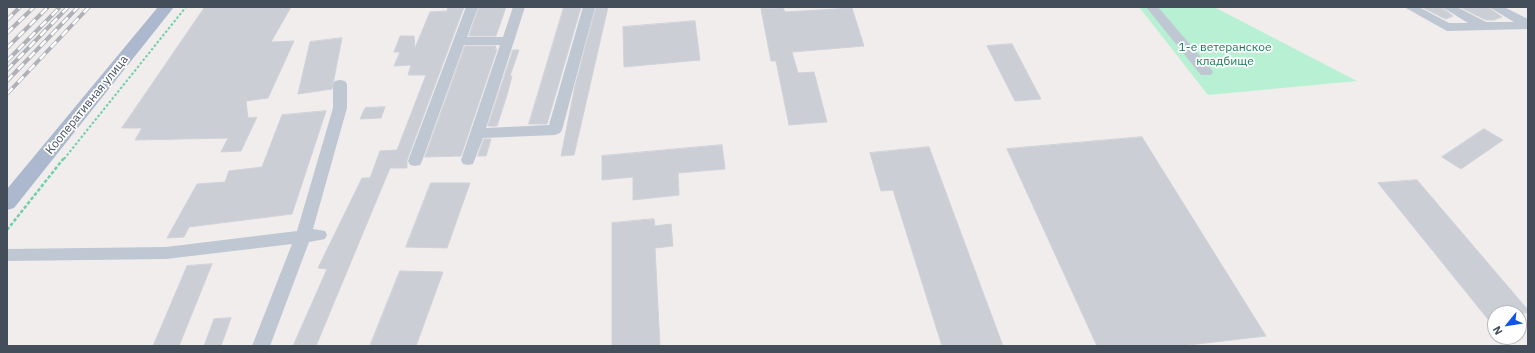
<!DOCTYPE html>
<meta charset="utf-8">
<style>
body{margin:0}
#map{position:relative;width:1535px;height:353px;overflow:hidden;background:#f0edec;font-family:"IBM Plex Sans",sans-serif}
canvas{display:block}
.frame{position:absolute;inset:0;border:8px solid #444e5b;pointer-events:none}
.north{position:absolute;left:1487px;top:305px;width:40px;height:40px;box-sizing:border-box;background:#fff;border:1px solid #b4b8bd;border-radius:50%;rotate:240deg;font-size:11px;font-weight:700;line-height:16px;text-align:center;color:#444e5b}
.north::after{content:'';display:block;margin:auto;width:14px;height:18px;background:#1255e4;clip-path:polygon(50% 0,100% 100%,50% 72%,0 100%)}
</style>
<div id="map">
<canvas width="1535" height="353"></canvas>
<div class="frame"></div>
<div class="north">N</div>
</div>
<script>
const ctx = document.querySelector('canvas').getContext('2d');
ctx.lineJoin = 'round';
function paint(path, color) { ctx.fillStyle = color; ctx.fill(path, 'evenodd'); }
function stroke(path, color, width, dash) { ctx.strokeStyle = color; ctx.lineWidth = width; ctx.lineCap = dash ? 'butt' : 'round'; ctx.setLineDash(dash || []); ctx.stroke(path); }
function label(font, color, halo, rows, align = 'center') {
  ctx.font = font + ' "IBM Plex Sans",sans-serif'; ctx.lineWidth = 3.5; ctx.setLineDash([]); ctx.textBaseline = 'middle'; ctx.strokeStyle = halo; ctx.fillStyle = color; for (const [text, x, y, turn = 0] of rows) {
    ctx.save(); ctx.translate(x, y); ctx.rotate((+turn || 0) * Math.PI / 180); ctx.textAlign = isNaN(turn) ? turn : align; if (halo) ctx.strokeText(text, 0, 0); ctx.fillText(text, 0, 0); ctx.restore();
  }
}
const green = new Path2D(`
 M1139 7H1214L1357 81 1208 95Z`);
const building = new Path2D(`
 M205 7H291L271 42 294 41 268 98 246 101 248 118 257 117 241 151 221 152 228 138 135 140 142 128H122Z
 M448 7H464L407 160V168H390L316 346H293L327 269 318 268 362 178H370L380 151 397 150 426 75H408L411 65 394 66 400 52H394L400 36H414L415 48 430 12 447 11Z
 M479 7H506L496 36H469Z
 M564 7H581L547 124H529Z
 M596 7H608L574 155 561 156 575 86Z
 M1422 7H1441L1453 16 1446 19Z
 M1460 7H1488L1502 17 1494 20H1486Z
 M783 8 785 12 852 8 864 46 792 52 798 73 814 72 827 122 789 125 776 61H771L761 9Z
 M695 21 700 60 624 67 623 27Z
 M342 38 332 89 298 94 310 42Z
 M1012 44 1041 99 1015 101 987 46Z
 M465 46H496L495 49H497L461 156 425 157Z
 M513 50H519L510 76H512L507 95 497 126H488Z
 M385 107 381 118 360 119 365 108Z
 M326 111 292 214 189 227 184 237 167 238 197 184 225 182 229 171 262 167 282 115Z
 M1484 129 1503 140 1461 169 1442 157Z
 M1142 137 1266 336 1180 346H1097L1007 149Z
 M484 139H491L486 156H478Z
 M722 145 725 169 678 173 679 195 633 200V177L602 180V156Z
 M929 147 1003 346H942L893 190 881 191 870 153Z
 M1417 180 1528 310V313H1495V328L1378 183Z
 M431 183H470L447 248 406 247Z
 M654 219 655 226 671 224 673 246 655 248 660 346H612V223Z
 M212 264 179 346H153L187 266Z
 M400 271 443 272 416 346H370Z
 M231 318 221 346H204L214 319Z`);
const pathFar1 = new Path2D(`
 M64 159 186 7`);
const path = new Path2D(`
 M7 230 64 158`);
const minor = new Path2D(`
 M466 7H478L467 37H503L513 7H525L486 128 549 125 583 7H595L562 130 560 133 555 135 483 138 473 164 468 165 463 164 461 160 500 45H464L422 161 420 165 415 166 410 165 408 161Z
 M1146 7H1158L1211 69 1213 72 1211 75H1201Z
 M1404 7H1419L1449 23H1468L1442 7H1457L1486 22H1514L1489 7H1504L1528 19V29L1447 31Z
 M340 80 345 81 347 84V108L313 229 325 231 327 235 325 239 309 242 270 346H252L292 244 166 259 7 261V249L166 247 297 231 333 108V84L335 81Z`);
const major = new Path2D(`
 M158 7H174L14 208 7 210V189Z`);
const rail = new Path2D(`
 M7 20 20 7
 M7 33 34 7
 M7 48 48 7
 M7 61 59 8
 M7 70 68 7
 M7 81 78 7
 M7 94 89 7`);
const parkNames = [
 ["1-е ветеранское",1225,48],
 ["кладбище",1225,62]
];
const streetNames = [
 ["Кооперативная улица",87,105,-51]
];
paint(green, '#b8f0d4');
paint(building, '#cbced5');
stroke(building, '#d0d2d9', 1);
stroke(pathFar1, '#6fcfab', 2, [2.5, 2]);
stroke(path, '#6fcfab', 2.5, [3.5, 2]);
paint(minor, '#bfc7d3');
paint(major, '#abb8cd');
stroke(rail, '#aeb1b8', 4);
stroke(rail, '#fff', 2.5, [8]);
label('12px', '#137e55', '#fff', parkNames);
label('12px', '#444e5b', '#fff', streetNames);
</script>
